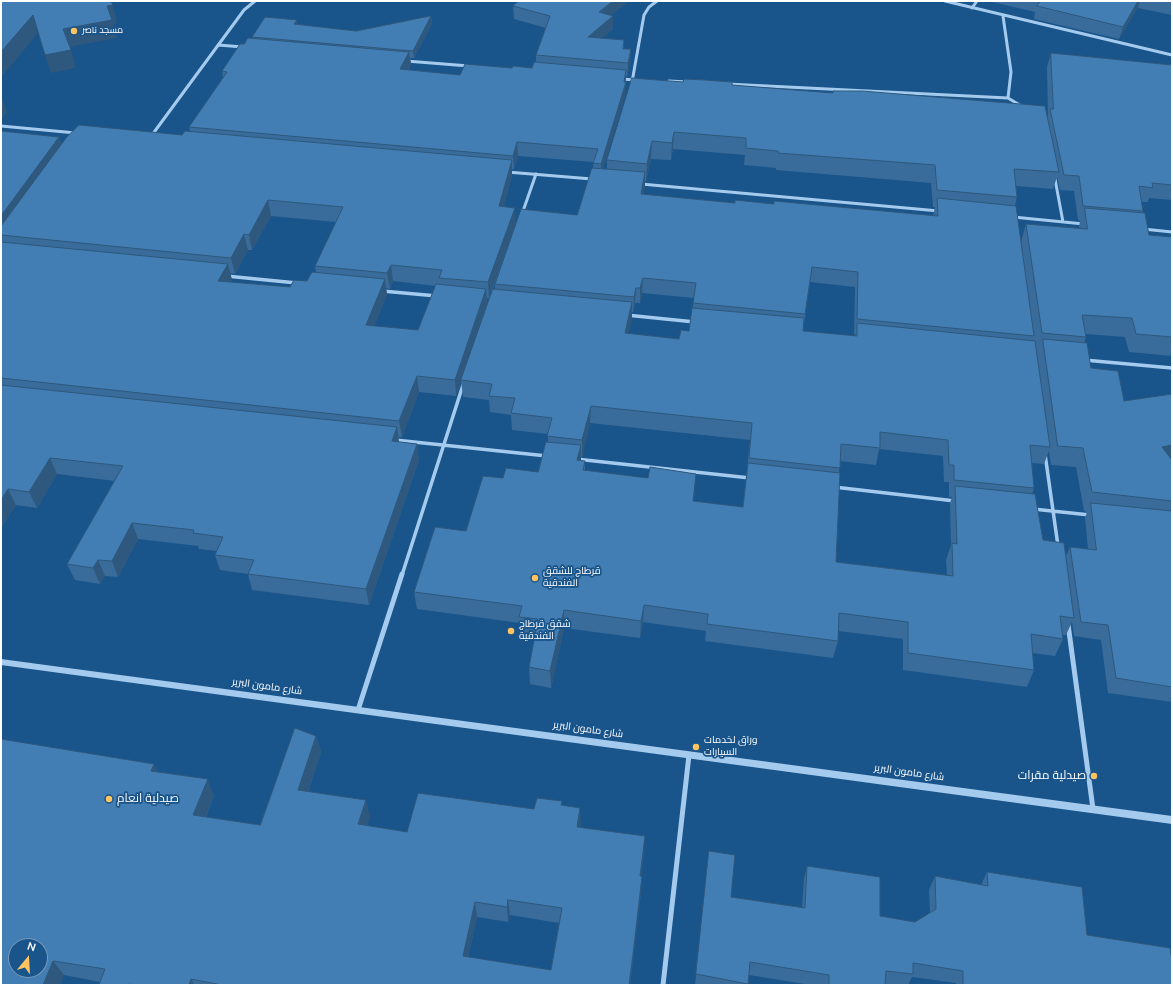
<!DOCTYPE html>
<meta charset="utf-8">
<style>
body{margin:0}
#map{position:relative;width:1173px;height:986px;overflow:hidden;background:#19548b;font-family:"Nunito Sans",sans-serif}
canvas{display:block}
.frame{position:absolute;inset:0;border:2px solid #fff;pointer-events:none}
.north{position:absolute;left:8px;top:938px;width:40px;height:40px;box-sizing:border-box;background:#19548b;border:1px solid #7598b9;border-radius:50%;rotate:18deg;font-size:11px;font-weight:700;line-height:16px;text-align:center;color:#fff}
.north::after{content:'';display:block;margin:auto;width:14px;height:18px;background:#ffc460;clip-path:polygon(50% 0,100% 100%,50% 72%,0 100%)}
</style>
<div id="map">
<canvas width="1173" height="986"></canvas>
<div class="frame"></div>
<div class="north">N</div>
</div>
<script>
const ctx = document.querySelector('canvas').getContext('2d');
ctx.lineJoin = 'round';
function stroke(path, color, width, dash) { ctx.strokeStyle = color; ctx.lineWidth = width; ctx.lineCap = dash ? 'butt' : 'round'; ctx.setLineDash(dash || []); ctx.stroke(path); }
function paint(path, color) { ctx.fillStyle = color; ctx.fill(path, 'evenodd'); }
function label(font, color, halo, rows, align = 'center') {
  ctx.font = font + ' "Nunito Sans",Cairo,sans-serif'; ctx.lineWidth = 3.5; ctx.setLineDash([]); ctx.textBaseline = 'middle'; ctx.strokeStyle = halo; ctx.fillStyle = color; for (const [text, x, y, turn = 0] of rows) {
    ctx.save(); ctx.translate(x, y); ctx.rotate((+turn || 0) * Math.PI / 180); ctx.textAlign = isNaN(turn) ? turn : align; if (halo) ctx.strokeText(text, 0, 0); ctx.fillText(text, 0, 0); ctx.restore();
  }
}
const minorFar2 = new Path2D(`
 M945 1 1172 55
 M972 8 977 1
 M1003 16 1011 72 1008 98 1023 107
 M218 45 243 47
 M406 61 469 66
 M621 79 636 80
 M669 81 688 82
 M632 82 644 15 649 7 657 1
 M727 84 1008 98
 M1 126 76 133
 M152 135 244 10 255 1
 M507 172 592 179
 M1055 179 1063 222
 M641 184 939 211
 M522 214 536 174
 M1013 217 1084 224
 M1143 229 1172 232`);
const minorFar1 = new Path2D(`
 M226 276 297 283
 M382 291 437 296
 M626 315 695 322
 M1084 360 1172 368
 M395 440 547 456
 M1045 454 1058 546
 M576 459 750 478
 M834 487 955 501
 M1033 509 1090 515
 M402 575 463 385`);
const minor = new Path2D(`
 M1068 624 1093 809
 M358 710 402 574
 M663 985 689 755`);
const tertiary = new Path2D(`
 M1 659 1172 816V824L1 665Z`);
const wall = new Path2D(`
 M519 1H629L611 15 613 16V29L602 38 624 40V49H631L630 63 627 77 626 76 625 95 603 169H607V160L683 82 732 85 1048 119V117L1047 67 1051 53 1172 65V200L1149 198 1148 202H1141L1143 211 1142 213 1149 235 1172 237V358V356L1129 352 1125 337 1086 334V337L1084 343 1091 368 1124 401 1172 394V702L1108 693 1101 640 1074 636 1072 622 1066 635H1062L1063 639 1055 656 1032 653 1034 670 1027 687 903 670V639L838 631V641L833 658 705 641 706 631 643 622 640 638 564 628 551 688 530 684 529 667 535 636 520 634V623L417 609 414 592 466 531 503 478 538 472 548 442V434L512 430 511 415 490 412 489 400 463 397 461 381 456 396 419 392 402 437H398L399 442 417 444 419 460 369 605 252 590 248 574 220 570 215 555 217 551 199 549 198 546 138 539 118 577 105 576 100 584 75 580 67 564 115 481 57 474 37 508 16 505 1 528V131L59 137 61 144 182 135 190 131 189 127 223 78 222 71 244 44 253 39 252 37 297 20V25L356 31 431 16 432 24 414 58H410L411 64 408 70 460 75 512 68H532L536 62V55L546 28 514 19 513 6ZM673 149 745 155 744 165 776 168V170L931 183 933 207H935L933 216 774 204 735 203 643 194 645 187V181H646L651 159 671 160ZM518 156 594 162 593 168 577 215 495 284V289H493L516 223 504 206 512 175V169H514ZM1057 177 1060 190 1074 191 1078 220 1080 221 1079 227V228L1026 224 1021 242 1015 205 1017 197 1016 186 1053 189ZM271 216 336 222 315 266 316 272 307 281 290 287 230 282 232 280 230 273 235 274 248 250H252ZM393 281 436 286 418 330 374 326 387 295 386 288 390 289ZM810 282 855 287 854 334H855V336L803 331ZM642 293 694 298 689 331 679 339 628 334 632 319V312H633L635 303H640ZM487 298H489L487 305ZM590 423 750 440 743 507 693 502 695 492 585 470V461H581V457H582ZM879 449 943 456 944 482H949V497H952L950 503 951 545 946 560 947 575 836 562 839 473 840 461 876 465ZM1049 451 1051 465 1076 467 1084 511 1087 512 1085 518 1088 549 1070 547 1066 556 1043 540 1032 494 1034 488 1032 463 1044 464Z
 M988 1H1172V15L1138 8 1140 3 1138 7 1119 39 1034 19 1035 12Z
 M316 736 321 752 308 792 370 817 367 826 407 832 534 809 562 801V805L581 824 580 827 644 852 641 876H642L641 892 633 960 630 985H99L100 982 64 975 60 985H1L158 772 214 795 206 817 260 825ZM510 915 559 923 551 970 468 957 477 917 508 922Z
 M709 851 731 897 802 908 804 879 807 866 880 916 915 922 930 913 929 890 935 876 981 885 987 872 1087 935 1172 985H956V983L912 977 908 985H892L885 984V985H811L749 975 748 985H695Z`);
const shadedWall = new Path2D(`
 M613 1H629L599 25V12Z
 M1138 1H1140L1138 7 1119 39 1123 27Z
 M113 5 117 23 114 24 117 38 69 47 63 29 107 6Z
 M33 15 38 33 1 78V52Z
 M431 16 432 24 414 58 413 51Z
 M613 16V29L588 51V37Z
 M297 20 298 27 294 24Z
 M631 49 630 63 627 77 628 63Z
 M71 50 76 68 51 73 45 55Z
 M409 52 411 64 401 82 400 69Z
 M626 70 625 95 601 177V164L624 82Z
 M2 97 7 112 1 120V98Z
 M674 132 673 149 671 160 672 143Z
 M59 137 64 152 1 235V216Z
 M652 141 651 159 646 181 647 164Z
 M517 142 518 156 514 169 513 156Z
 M512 160V175L500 222 499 206Z
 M645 172V187L640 209 641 194Z
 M268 200 271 216 252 250 249 235Z
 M515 208 516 223 489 298 488 282Z
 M244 234 248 250 235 274 231 258Z
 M228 264 232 280 222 297 218 281Z
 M391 265 393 281 390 289 387 273Z
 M643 278 642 293 640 303V288Z
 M385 279 387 295 368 341 366 325Z
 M636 288 635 303 633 312 634 297Z
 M486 289 487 305 456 396 455 380Z
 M632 302V319L625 350V333Z
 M417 376 419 392 402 437 399 421Z
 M591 406 590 423 582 457V440Z
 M397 427 399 443 392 441Z
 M417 444 419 460 369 605 366 589Z
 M581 445V463L577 460Z
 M1172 445V463L1162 447Z
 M50 458 57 474 37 508 29 492Z
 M696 474 695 492 691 519Z
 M8 489 16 505 1 528V500Z
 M132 523 138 539 118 577 112 561Z
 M98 560 105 576 100 584 93 568Z
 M644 605 643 622 640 638 641 621Z
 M564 610V628L551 688 550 671Z
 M316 736 321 752 303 806 298 790Z
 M154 764 162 780 151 771Z
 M208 779 214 795 200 831 193 815Z
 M366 800 370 817 362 840 358 824Z
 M580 808 581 824 577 843V827Z
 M645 836 644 852 639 891 640 876Z
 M642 876 641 892 633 960 630 985H629Z
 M508 900 510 915 508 922 507 907Z
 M475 902 477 917 465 970 463 956Z
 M53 961 64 975 60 985H43Z
 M191 979 194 985H189Z`);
const building = new Path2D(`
 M1 1H111L113 5 107 6 112 20 63 29 71 50 45 55 33 15 1 52Z
 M519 1H613L599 12 613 16 588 37 624 40 623 49H631L628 63 536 55 550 16 513 6Z
 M1041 1H1138L1123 27 1037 6Z
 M431 16 413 51 252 37 265 17 297 20 294 24 356 31Z
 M248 38 409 52 400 69 460 75 465 64 512 68 513 66 532 68 534 62 626 70 624 82H626L601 164 593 163 598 149 517 142 513 156 189 127 227 72 222 71 240 44H244Z
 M1051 53 1172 65V185L1152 183 1153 188 1139 186 1143 211 1083 206 1079 176 1064 175 1050 109H1053Z
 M632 78 683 82 684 79 705 80 732 82V85L833 93V91H862L1045 106 1059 172 1014 169 1017 197 937 190 935 165 778 153V151L746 148V138L674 132 672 143 652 141 647 164 607 160Z
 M79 125 182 135 185 131 512 160 499 206 515 208 488 282 439 278 442 270 391 265 387 273 315 266 343 207 268 200 249 235 244 234 231 258 1 235V226L66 138Z
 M1 131 59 137 1 216Z
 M592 168 645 172 641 194 735 203V200L774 204V201L938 216 937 198 1016 206 1034 336 857 319 858 272 812 267 805 314 693 303 696 283 643 278 640 288H636L634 297 495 284 521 209 577 215Z
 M1085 208 1145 213 1149 235 1172 237V337L1136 334 1132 318 1082 315 1086 337 1042 333 1026 224 1087 229Z
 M1 242 228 264 218 281 290 287 294 280 307 281 312 272 385 279 366 325 418 330 436 284 486 289 455 380 417 376 399 421 1 378Z
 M493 289 632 302 625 333 679 339 681 330 689 331 692 308 804 318 803 331 857 336V323L1035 341 1050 447 1030 445 1034 488 954 480V465H949L948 440 880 432V448L841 444 840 468 749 458 752 423 591 406 582 440 547 436 552 418 511 413 515 398 489 396 492 384 461 380Z
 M1043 339 1087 343 1091 368 1118 371 1124 401 1172 394V445L1162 447 1172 460V501L1092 492 1083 448 1058 446Z
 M1 385 397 427 392 441 417 444 366 589 248 574 254 560 215 555 223 537 193 533 194 530 132 523 112 561 98 560 93 568 67 564 123 466 50 458 29 492 8 489 1 500Z
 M546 442 581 445 577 460 585 461 583 470 648 478 650 467 696 474 693 501 743 507 748 463 840 473 836 562 953 576 952 543 957 544 955 486 1035 494 1043 540 1064 543 1074 618 1060 616 1063 639 1031 634 1034 670 908 653V622L839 613 838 641 707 624 708 614 644 605 641 621 564 610 550 671 529 667 538 619 519 617 522 606 414 592 435 527 466 531 483 476 503 478 506 468 538 472Z
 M1091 503 1172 511V687L1116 678 1108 625 1081 622 1070 547 1096 550Z
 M295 728 316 736 298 790 366 800 358 824 407 832 418 793 534 809 537 798 562 801 561 805 580 808 577 827 645 836 640 876H642L634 946 629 985H222L191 979 189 985H133L129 984V985H99L105 969 53 961 43 985H1V739L154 764 151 771 208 779 193 815 260 825ZM508 900 562 908 551 970 463 956 475 902 507 907ZM16 946H40V970H16Z
 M709 851 735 855 731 897 805 908 807 866 880 877V916L915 922 936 909 935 876 988 886 987 872 1082 887 1087 935 1170 948 1172 960V985H963V971L913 963V974L886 971 885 985H829V975L750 962 748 984 696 974Z`);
const markers = [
 [74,31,4,"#ffc460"],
 [535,578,4,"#ffc460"],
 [511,631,4,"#ffc460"],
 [696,747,4,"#ffc460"],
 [1094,776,4,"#ffc460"],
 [109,799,4,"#ffc460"]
];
const farPoinames = [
 ["مسجد ناصر",82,31]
];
const poiNames = [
 ["قرطاج للشقق",543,572],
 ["الفندقية",543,584],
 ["شقق قرطاج",519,625],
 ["الفندقية",519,637],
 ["وراق لخدمات",704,741],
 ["السيارات",704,753]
];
const streetNames = [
 ["شارع مامون البرير",267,687,8],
 ["شارع مامون البرير",588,730,8],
 ["شارع مامون البرير",909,773,8]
];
const nearPoinames = [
 ["صيدلية مقرات",1086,776],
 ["صيدلية انعام",117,799,"left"]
];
stroke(minorFar2, '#a4cbee', 3);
stroke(minorFar1, '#a4cbee', 3.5);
stroke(minor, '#a4cbee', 5);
paint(tertiary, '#a4cbee');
paint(wall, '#396c9a');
paint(shadedWall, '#2e587d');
paint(building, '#427eb3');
stroke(building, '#2e587d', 1);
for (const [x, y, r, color] of markers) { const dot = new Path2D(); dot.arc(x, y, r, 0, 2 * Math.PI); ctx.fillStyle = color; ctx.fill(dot); stroke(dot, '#19548b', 1.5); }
label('9px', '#fff', '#19548b', farPoinames, 'left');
label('10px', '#fff', '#19548b', poiNames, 'left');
label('10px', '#fff', '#19548b', streetNames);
label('12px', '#fff', '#19548b', nearPoinames, 'right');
</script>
